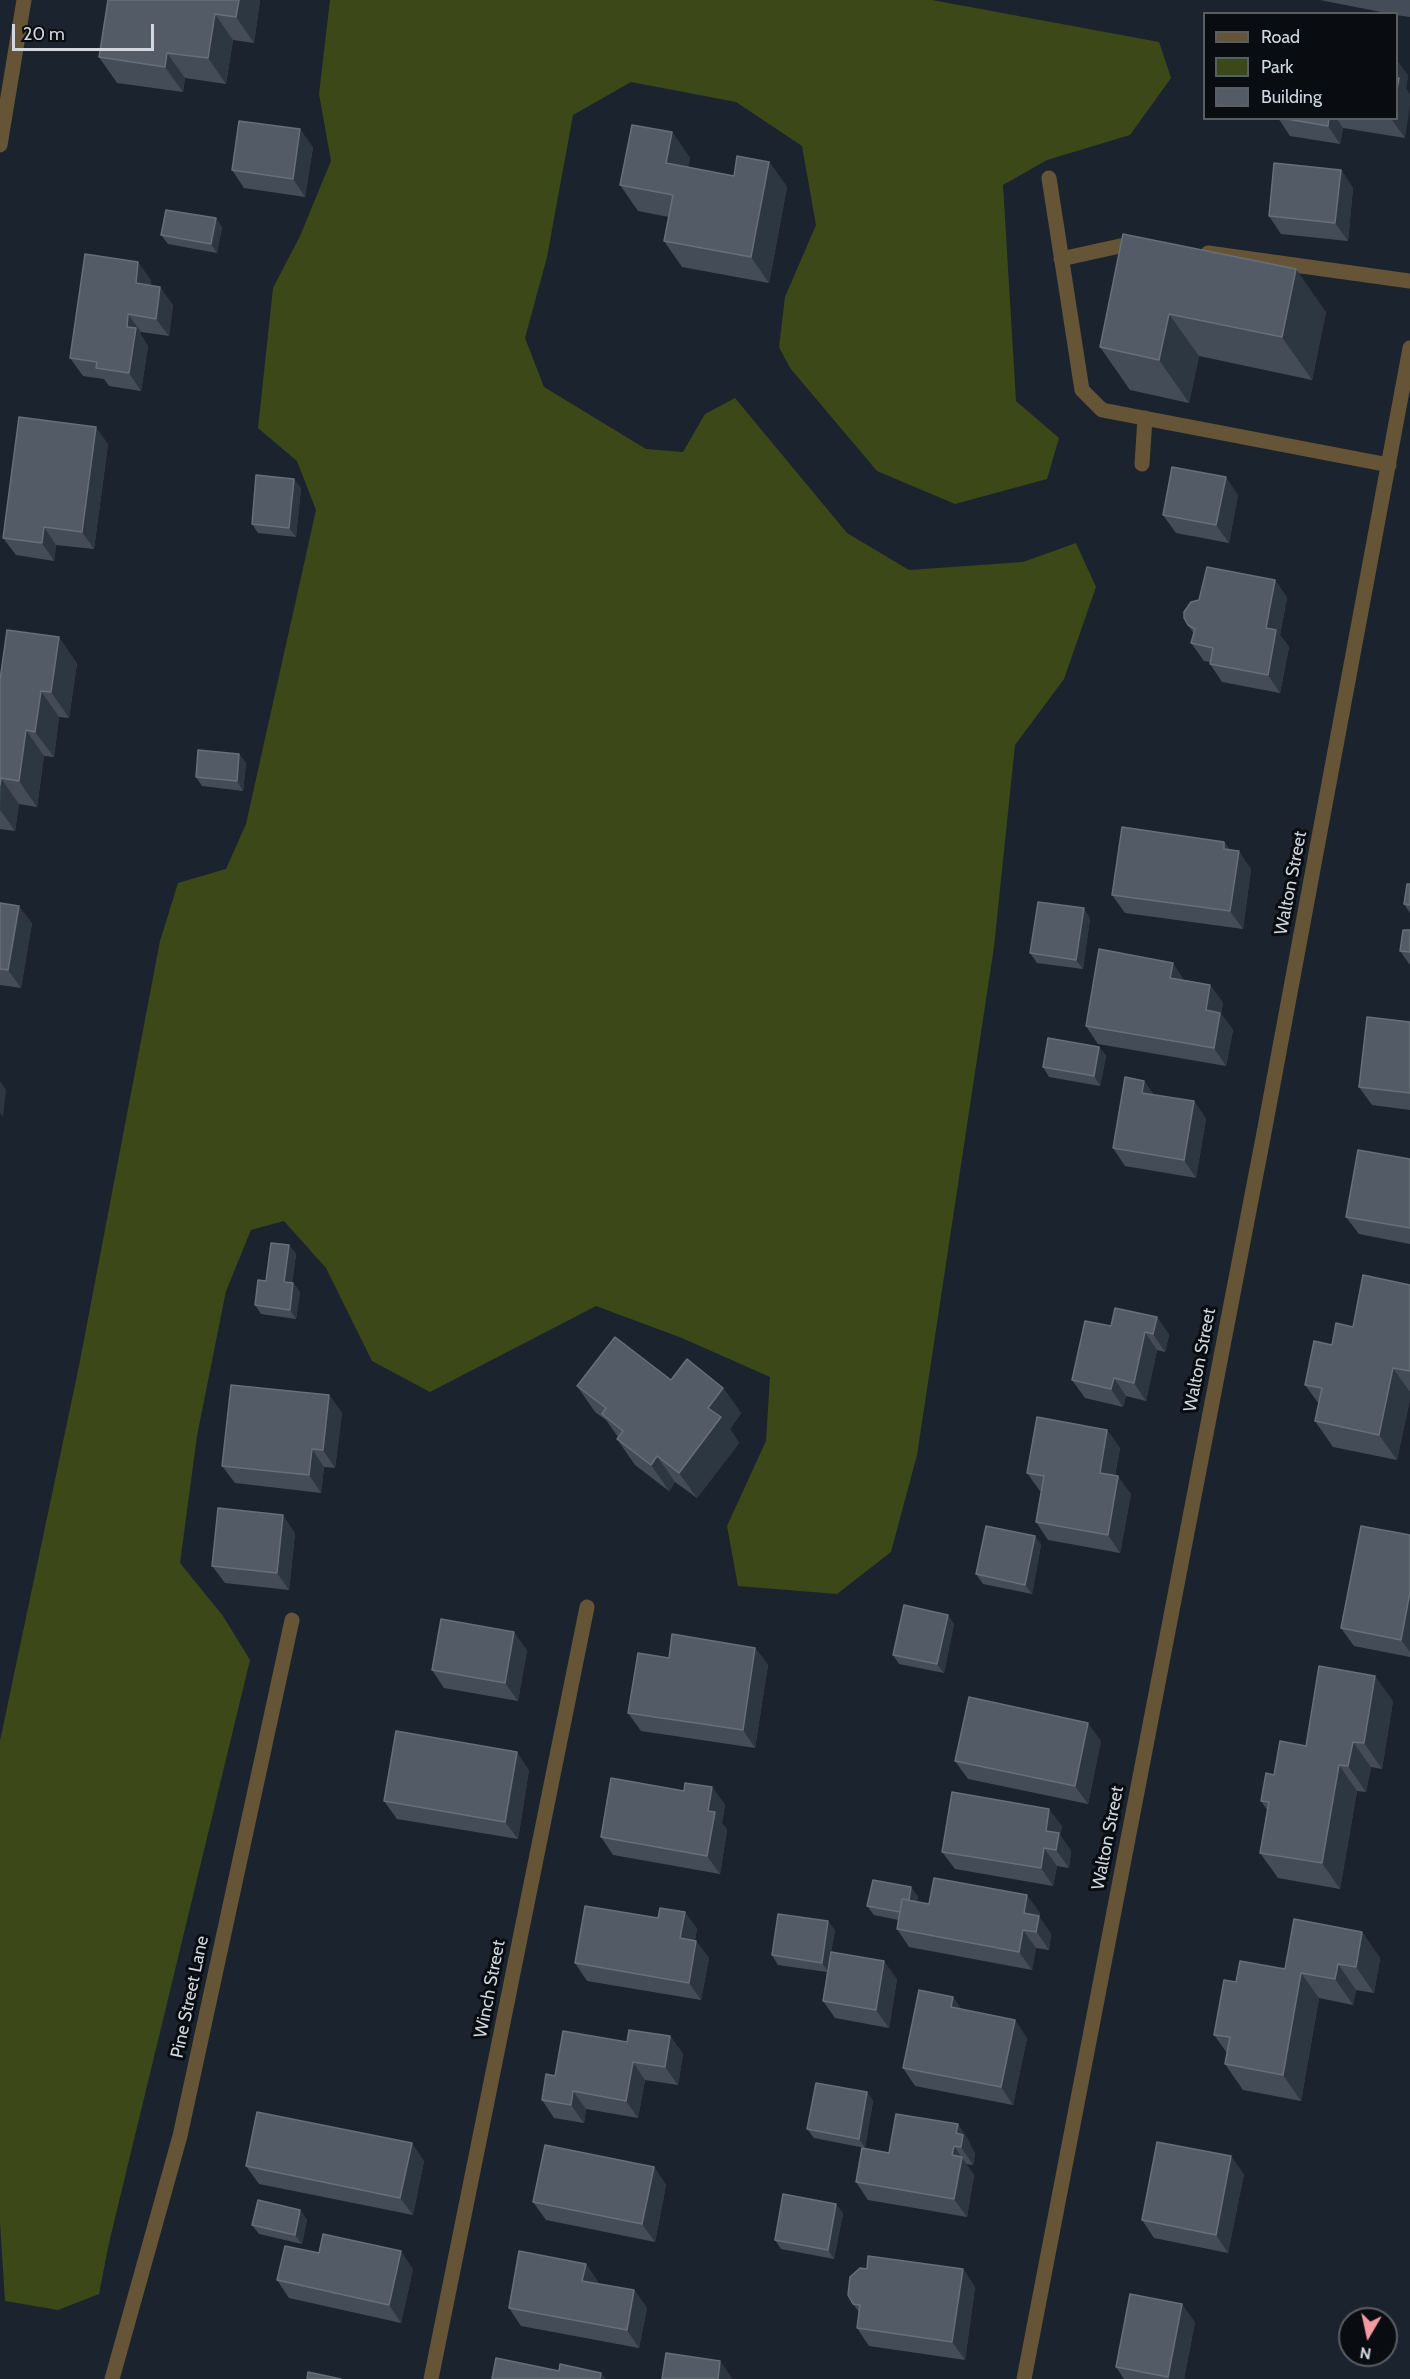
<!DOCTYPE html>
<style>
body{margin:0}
#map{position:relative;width:1410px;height:2379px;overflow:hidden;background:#1b242e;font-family:Cabin,sans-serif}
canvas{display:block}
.legend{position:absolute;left:1203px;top:12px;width:195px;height:108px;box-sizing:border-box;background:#090d11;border:2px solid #595e63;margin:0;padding:8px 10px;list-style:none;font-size:18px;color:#d1d7de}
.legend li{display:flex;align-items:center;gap:12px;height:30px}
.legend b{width:30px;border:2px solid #595e63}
.north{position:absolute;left:1338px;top:2307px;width:60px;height:60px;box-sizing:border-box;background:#090d11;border:2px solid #595e63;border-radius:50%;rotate:189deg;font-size:16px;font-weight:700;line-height:24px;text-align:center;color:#d1d7de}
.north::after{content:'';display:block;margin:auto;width:21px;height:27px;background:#f49aa3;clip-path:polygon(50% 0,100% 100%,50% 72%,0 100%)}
.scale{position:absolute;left:12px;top:24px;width:142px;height:27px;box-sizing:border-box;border:3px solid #d1d7de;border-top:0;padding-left:8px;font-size:18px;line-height:21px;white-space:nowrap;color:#d1d7de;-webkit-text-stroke:4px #090d11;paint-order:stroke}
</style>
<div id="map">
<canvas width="1410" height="2379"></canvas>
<ul class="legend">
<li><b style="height:8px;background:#655435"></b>Road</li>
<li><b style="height:16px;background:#3c4818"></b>Park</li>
<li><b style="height:16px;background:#535c66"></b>Building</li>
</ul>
<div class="north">N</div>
<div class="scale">20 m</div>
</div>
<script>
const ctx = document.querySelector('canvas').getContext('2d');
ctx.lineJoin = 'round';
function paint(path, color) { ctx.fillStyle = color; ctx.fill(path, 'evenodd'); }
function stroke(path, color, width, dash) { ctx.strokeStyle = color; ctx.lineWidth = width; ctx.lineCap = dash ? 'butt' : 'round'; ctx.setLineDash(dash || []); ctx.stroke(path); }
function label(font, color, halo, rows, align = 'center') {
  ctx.font = font + ' Cabin,sans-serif'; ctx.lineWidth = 6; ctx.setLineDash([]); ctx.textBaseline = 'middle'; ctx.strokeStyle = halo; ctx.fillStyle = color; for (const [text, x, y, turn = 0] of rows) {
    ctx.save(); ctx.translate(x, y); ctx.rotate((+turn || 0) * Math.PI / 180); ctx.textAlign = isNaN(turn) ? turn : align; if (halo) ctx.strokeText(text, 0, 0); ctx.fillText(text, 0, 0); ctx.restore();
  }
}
const green = new Path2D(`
 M330 0H932L1159 42 1171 78 1130 135 1047 160 1003 185 1016 401 1059 438 1047 479 955 504 877 471 790 368 779 347 785 297 816 225 802 146 736 102 631 82 573 115 547 257 525 338 544 387 646 449 683 452 705 414 735 398 847 533 909 570 1023 562 1076 543 1096 587 1064 679 1015 745 994 947 917 1455 891 1552 837 1594 738 1586 727 1526 766 1441 770 1377 682 1338 596 1306 430 1392 372 1361 326 1268 284 1221 251 1230 226 1291 197 1436 180 1563 223 1616 250 1660 109 2243 99 2294 58 2310 5 2301 0 2222V1741L79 1366 160 941 178 883 226 869 246 824 316 510 297 461 258 428 273 288 300 236 331 161 319 94Z`);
const service = new Path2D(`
 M1049 178 1082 390 1102 410 1389 465
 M1208 253 1410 281
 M1061 259 1120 246 1139 245
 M1142 464 1145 418`);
const minor = new Path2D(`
 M0 145 24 0
 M112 2379 180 2136 292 1620
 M431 2379 587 1607
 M1024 2379 1263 1138 1410 348`);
const wall = new Path2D(`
 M108 0H260L254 43 233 40 226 84 185 78 183 92 117 83 99 57Z
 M1320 0H1410V17L1396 15V14H1391Z
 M1408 75 1406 88 1405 138 1343 128 1340 144 1290 136 1278 118H1396Z
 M672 132 690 158 688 167 734 176 769 162 787 187 769 283 682 267 664 241 669 217 638 211 620 185Z
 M313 147 305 197 244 188 232 170Z
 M1341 170 1353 188 1348 241 1281 234 1269 216Z
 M222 227 217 253 168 244 161 235Z
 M1123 234 1326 312 1312 380 1199 356 1189 403 1130 390 1100 347Z
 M151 280 150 286 173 305 169 336 141 332V335L148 346 141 391 109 386 104 379 83 376 70 358Z
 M108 444 94 549 56 545 54 561 16 555 3 538Z
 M301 488 296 537 258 533 252 524Z
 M1238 495 1229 543 1176 533 1163 515Z
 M1275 580 1287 598 1280 635 1289 647 1280 693 1222 682 1210 664V662L1204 661 1191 643 1194 634 1188 625Z
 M77 663 69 718 59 717 54 757 44 756 37 807 19 804 15 831 0 829V680Z
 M239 754 246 763 243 791 202 786 196 777Z
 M1224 842 1230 850 1251 869 1243 929 1125 913 1112 895Z
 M1410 884V913L1404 904Z
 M0 903 32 923 21 988 0 985Z
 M1090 918 1083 969 1037 963 1030 953Z
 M1410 930V965L1400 951Z
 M1185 980 1210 985 1223 1003 1221 1014 1233 1030 1226 1066 1098 1044 1086 1026Z
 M1410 1022V1110L1372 1105 1359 1087Z
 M1099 1047 1106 1056 1100 1086 1049 1077 1043 1067Z
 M1144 1081 1154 1095 1194 1101 1206 1119 1196 1178 1125 1166 1113 1148Z
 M1410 1159V1244L1359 1234 1346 1217Z
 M289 1245 296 1254 292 1283H293L300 1292 296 1319 261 1314 255 1305 266 1281Z
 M1410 1285V1399L1397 1460 1333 1447 1315 1421 1319 1404 1305 1385 1332 1345 1353 1327Z
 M1157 1317 1169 1335 1165 1352 1157 1350 1146 1401 1126 1396 1123 1407 1085 1398 1072 1380 1111 1326Z
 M671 1380 723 1388 741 1413 730 1429 739 1443 697 1498 675 1482 669 1491 635 1465 617 1439 618 1437 606 1420 595 1412 577 1386Z
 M329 1395 342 1413 335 1468 324 1467 321 1493 235 1483 222 1466Z
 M1107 1430 1120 1448 1115 1476 1131 1494 1120 1553 1048 1540 1036 1522 1041 1491H1040L1027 1473Z
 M295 1533 289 1590 225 1583 212 1566Z
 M1410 1535V1657L1354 1646 1341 1628Z
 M1035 1536 1041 1545 1032 1594 983 1584 976 1574Z
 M954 1624 944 1673 899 1664 893 1655Z
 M755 1648 768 1665 755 1748 641 1731 628 1713 669 1658Z
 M527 1650 518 1701 444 1688 432 1670Z
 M1393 1701 1382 1769 1371 1767 1366 1792 1357 1791 1340 1889 1278 1878 1260 1853 1267 1810 1261 1801 1274 1775 1306 1746Z
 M1101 1741 1088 1804 968 1779 955 1761Z
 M529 1770 518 1839 397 1819 384 1801Z
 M712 1787 725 1805 722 1823 727 1830 720 1874 613 1855 601 1837 684 1791Z
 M1062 1826 1060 1835 1071 1851 1069 1868 1057 1866 1053 1886 955 1869 942 1852Z
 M918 1896 917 1902 929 1904 1040 1913 1039 1917 1051 1934 1049 1950 1036 1948 1032 1970 909 1947 897 1929 898 1920 874 1915 867 1906Z
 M685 1912 697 1929 695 1940 709 1958 701 2000 587 1981 575 1963 658 1918Z
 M835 1930 831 1952 897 1979 889 2028 835 2018 823 2001 827 1972 778 1965 772 1955Z
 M1362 1932 1380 1958 1374 1993 1356 1990 1353 2005 1319 1998 1301 2101 1243 2090 1225 2064 1227 2053 1214 2035 1285 1969Z
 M953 1997 961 2009 1027 2038 1013 2105 915 2086 903 2068Z
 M670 2036 683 2054 678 2085 645 2080 638 2118 586 2109 584 2123 554 2118 542 2100 555 2076 627 2042Z
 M867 2092 873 2101 865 2148 814 2138 807 2129Z
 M970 2142V2145L975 2153 973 2165 966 2164 974 2175 967 2217 868 2200 856 2182 889 2153Z
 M424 2161 413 2215 259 2184 246 2166Z
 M654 2167 666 2185 655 2242 546 2220 533 2202Z
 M1244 2174 1228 2253 1154 2238 1142 2220Z
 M843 2213 834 2259 781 2249 775 2240Z
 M307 2219 302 2244 259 2234 252 2225Z
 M319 2253 413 2269 401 2323 289 2298 277 2280Z
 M586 2264 598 2282V2284L634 2290 647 2308 639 2348 521 2326 509 2308Z
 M867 2269H963L975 2287 965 2360 869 2346 857 2328 859 2312 853 2304Z
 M1195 2322 1184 2379H1124L1116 2367Z`);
const shadedWall = new Path2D(`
 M239 0H260L254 43 236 17Z
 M215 14 233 40 226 84 208 58Z
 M167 53 185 78 183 92 165 67Z
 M1396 59 1408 75 1406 88 1410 94V105L1405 138 1392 120 1393 118H1396Z
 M1329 118H1336L1343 128 1340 144 1328 126Z
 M300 129 313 147 305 197 293 179Z
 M672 132 690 158 684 189 666 163Z
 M769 162 787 187 769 283 751 257Z
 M1341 170 1353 188 1348 241 1335 223Z
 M216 218 222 227 217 253 211 244Z
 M138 262 151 280 148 301 136 283Z
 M1296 269 1326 312 1312 380 1282 337Z
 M160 287 173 305 169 336 156 319Z
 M128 314 141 332V335L148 346 141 391 129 373 127 327Z
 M1169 314 1199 356 1189 403 1159 360Z
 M96 427 108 444 94 549 82 532Z
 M1226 477 1238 495 1229 543 1216 525Z
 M294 479 301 488 296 537 289 528Z
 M44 527 56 545 54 561 42 543Z
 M1275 580 1287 598 1280 635 1289 647 1280 693 1268 675 1266 628Z
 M59 637 77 663 69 718 51 692Z
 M41 691 59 717 54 757 35 732Z
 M26 730 44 756 37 807 19 781Z
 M239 754 246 763 243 791 237 781Z
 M1 778 19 804 15 831 0 810Z
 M1224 842 1237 860 1224 849Z
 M1239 851 1251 869 1243 929 1230 911Z
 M19 906 32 923 21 988 8 970Z
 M1084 908 1090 918 1083 969 1076 960Z
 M1173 963 1185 981 1170 978Z
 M1210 985 1223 1003 1221 1014 1233 1030 1226 1066 1214 1048 1206 1010Z
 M1099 1047 1106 1056 1100 1086 1094 1076Z
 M0 1081 6 1090 3 1117 0 1113Z
 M1144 1081 1157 1099 1142 1093Z
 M1194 1101 1206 1119 1196 1178 1184 1160Z
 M289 1245 296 1254 291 1291 284 1282Z
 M293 1283 300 1292 296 1319 290 1310Z
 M1157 1317 1169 1335 1165 1352 1153 1334Z
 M1145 1332 1157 1350 1146 1401 1134 1383Z
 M1393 1368 1410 1392V1399L1397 1460 1379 1435Z
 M1114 1378 1126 1396 1123 1407 1111 1389Z
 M723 1388 741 1413 730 1429 739 1443 697 1498 679 1473 708 1408Z
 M329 1395 342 1413 335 1468 323 1450Z
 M1107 1430 1120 1448 1112 1491 1100 1473Z
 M312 1449 324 1467 321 1493 309 1475Z
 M657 1456 675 1482 669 1491 651 1465Z
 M1118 1476 1131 1494 1120 1553 1108 1535Z
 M283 1515 295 1533 289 1590 277 1573Z
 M1035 1536 1041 1545 1032 1594 1025 1585Z
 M1410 1592V1652L1401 1640Z
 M948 1615 954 1624 944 1673 937 1664Z
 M514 1632 527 1650 518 1701 505 1683Z
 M755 1648 768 1665 755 1748 743 1730Z
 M1375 1676 1393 1701 1382 1769 1364 1743Z
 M1088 1723 1101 1741 1088 1804 1075 1786Z
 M1353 1742 1371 1767 1366 1792 1348 1766Z
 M517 1752 529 1770 518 1839 505 1822Z
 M1339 1765 1357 1791 1340 1889 1322 1863Z
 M712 1787 725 1805 722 1823 727 1830 720 1874 707 1856 708 1811Z
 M1049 1809 1062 1826 1060 1835 1071 1851 1069 1868 1056 1850 1046 1831Z
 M1044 1848 1057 1866 1053 1886 1041 1868Z
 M911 1887 918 1896 912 1923 906 1914Z
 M1027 1895 1040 1913 1039 1917 1051 1934 1049 1950 1024 1913Z
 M685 1912 697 1929 692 1956 680 1938Z
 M828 1921 835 1930 828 1972 822 1963Z
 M1023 1930 1036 1948 1032 1970 1019 1952Z
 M1362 1932 1380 1958 1374 1993 1356 1967Z
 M696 1941 709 1958 701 2000 689 1983Z
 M884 1961 897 1979 889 2028 876 2010Z
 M1338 1964 1356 1990 1353 2005 1335 1979Z
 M1301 1973 1319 1998 1301 2101 1283 2075Z
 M953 1997 965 2015 951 2007Z
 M1015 2020 1027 2038 1013 2105 1001 2087Z
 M670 2036 683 2054 678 2085 665 2067Z
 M633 2062 645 2080 638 2118 626 2101Z
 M573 2091 586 2109 584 2123 571 2105Z
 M867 2092 873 2101 865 2148 859 2139Z
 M958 2124 970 2142V2145L975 2153 973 2165 961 2147 956 2133Z
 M412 2143 424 2161 413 2215 400 2198Z
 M954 2146 974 2175 967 2217 954 2199 952 2155Z
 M1231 2156 1244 2174 1228 2253 1216 2235Z
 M654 2167 666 2185 655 2242 642 2224Z
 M836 2204 843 2213 834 2259 828 2250Z
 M300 2210 307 2219 302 2244 295 2235Z
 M401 2251 413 2269 401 2323 389 2305Z
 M586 2264 598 2282 595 2299 582 2281Z
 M963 2269 975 2287 965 2360 952 2342Z
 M634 2290 647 2308 639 2348 627 2330Z
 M1182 2304 1195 2322 1184 2379H1169L1168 2377Z
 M720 2361 733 2379H718Z
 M601 2373 606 2379H600Z`);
const building = new Path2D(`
 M108 0H239L236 17 215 14 208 58 167 53 165 67 99 57Z
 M1396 78H1399L1396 94Z
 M1281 118H1329L1328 126Z
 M239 121 300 129 293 179 232 170Z
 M632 125 672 132 666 163 734 176 737 156 769 162 751 257 664 241 673 195 620 185Z
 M1274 163 1341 170 1335 223 1269 216Z
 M166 210 216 218 211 244 161 235Z
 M1123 234 1296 269 1282 337 1169 314 1159 360 1100 347Z
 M85 254 138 262 136 283 160 287 156 319 128 314 127 327 136 328 129 373 96 368 97 362 70 358Z
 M19 417 96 427 82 532 44 527 42 543 3 538Z
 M1172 467 1226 477 1216 525 1163 515Z
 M256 475 294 479 289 528 252 524Z
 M1207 567 1275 580 1266 628 1276 630 1268 675 1210 664 1213 648 1191 643 1195 629 1188 625 1184 618V612L1191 602 1199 600Z
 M7 630 59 637 51 692 41 691 35 732 26 730 19 781 1 778 0 785V680Z
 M198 750 239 754 237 781 196 777Z
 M1122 827 1224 842V849L1239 851 1230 911 1112 895Z
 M1407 884H1410V905L1404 904Z
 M1038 902 1084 908 1076 960 1030 953Z
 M0 903 19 906 8 970 0 969Z
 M1403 930H1410V952L1400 951Z
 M1099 949 1173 963 1170 978 1210 985 1206 1010 1220 1013 1214 1048 1086 1026Z
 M1367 1017 1410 1022V1093L1359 1087Z
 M1048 1038 1099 1047 1094 1076 1043 1067Z
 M1125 1077 1144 1081 1142 1093 1194 1101 1184 1160 1113 1148Z
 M1358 1150 1410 1159V1228L1346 1217Z
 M271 1243 289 1245 284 1282 293 1283 290 1310 255 1305 258 1280 266 1281Z
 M1363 1275 1410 1285V1371L1393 1368 1379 1435 1315 1421 1322 1388 1305 1385 1314 1341 1332 1345 1336 1323 1353 1327Z
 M1115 1308 1157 1317 1153 1334 1145 1332 1134 1383 1114 1378 1111 1389 1072 1380 1085 1321 1111 1326Z
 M615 1337 671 1380 687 1359 723 1388 708 1408 721 1417 679 1473 657 1456 651 1465 617 1439 623 1431 602 1414 606 1408 577 1386Z
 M231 1385 329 1395 323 1450 312 1449 309 1475 222 1466Z
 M1037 1417 1107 1430 1100 1473 1118 1476 1108 1535 1036 1522 1044 1476 1027 1473Z
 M218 1508 283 1515 277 1573 212 1566Z
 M986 1526 1035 1536 1025 1585 976 1574Z
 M1361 1526 1410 1535V1592L1401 1640 1341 1628Z
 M904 1605 948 1615 937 1664 893 1655Z
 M441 1619 514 1632 505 1683 432 1670Z
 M672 1634 755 1648 743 1730 628 1713 638 1653 669 1658Z
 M1319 1666 1375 1676 1364 1743 1353 1742 1348 1766 1339 1765 1322 1863 1260 1853 1269 1802 1261 1801 1266 1773 1274 1775 1280 1741 1306 1746Z
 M969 1697 1088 1723 1075 1786 955 1761Z
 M396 1731 517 1752 505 1822 384 1801Z
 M611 1778 684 1791 685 1783 712 1787 708 1811 715 1812 707 1856 601 1837Z
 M952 1792 1049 1809 1046 1831 1059 1833 1056 1850 1044 1848 1041 1868 942 1852Z
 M934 1878 1027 1895 1024 1913 1039 1916 1036 1932 1023 1930 1019 1952 897 1929 902 1899 929 1904Z
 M873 1880 911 1887 909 1900 902 1899 900 1912 867 1906Z
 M585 1906 658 1918 660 1908 685 1912 680 1938 696 1941 689 1983 575 1963Z
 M778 1914 828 1921 822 1963 772 1955Z
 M1294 1919 1362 1932 1356 1967 1338 1964 1335 1979 1301 1973 1283 2075 1225 2064 1230 2037 1214 2035 1224 1980 1236 1982 1240 1961 1285 1969Z
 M831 1952 884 1961 876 2010 823 2001Z
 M919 1990 953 1997 951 2007 1015 2020 1001 2087 903 2068Z
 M629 2030 670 2036 665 2067 633 2062 626 2101 573 2091 571 2105 542 2100 546 2074 555 2076 563 2031 627 2042Z
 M816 2083 867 2092 859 2139 807 2129Z
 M257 2112 412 2143 400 2198 246 2166Z
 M896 2114 958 2124 956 2133 963 2135 961 2147 954 2146 952 2155 962 2157 954 2199 856 2182 862 2148 889 2153Z
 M1157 2142 1231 2156 1216 2235 1142 2220Z
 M545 2145 654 2167 642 2224 533 2202Z
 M783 2194 836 2204 828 2250 775 2240Z
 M258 2200 300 2210 295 2235 252 2225Z
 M323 2234 401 2251 389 2305 277 2280 285 2246 319 2253Z
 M519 2251 586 2264 582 2281 634 2290 627 2330 509 2308Z
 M868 2256 963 2269 952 2342 857 2328 860 2305 853 2304 848 2295 850 2277 860 2268 867 2269Z
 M1130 2294 1182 2304 1168 2377 1116 2367Z
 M666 2353 720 2361 718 2379H662Z
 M496 2358 559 2371 560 2364 601 2373 600 2379H492Z
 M308 2372 341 2379H307Z`);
const streetNames = [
 ["Walton Street",1291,883,-79],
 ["Walton Street",1200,1360,-79],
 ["Walton Street",1108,1838,-79],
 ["Winch Street",490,1989,-79],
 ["Pine Street Lane",190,1997,-78]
];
paint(green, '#3c4818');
stroke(service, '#655435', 15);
stroke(minor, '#655435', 15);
paint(wall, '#444d57');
paint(shadedWall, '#2d3741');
paint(building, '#535c66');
stroke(building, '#676f78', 1.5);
label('18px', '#d1d7de', '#090d11', streetNames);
</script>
